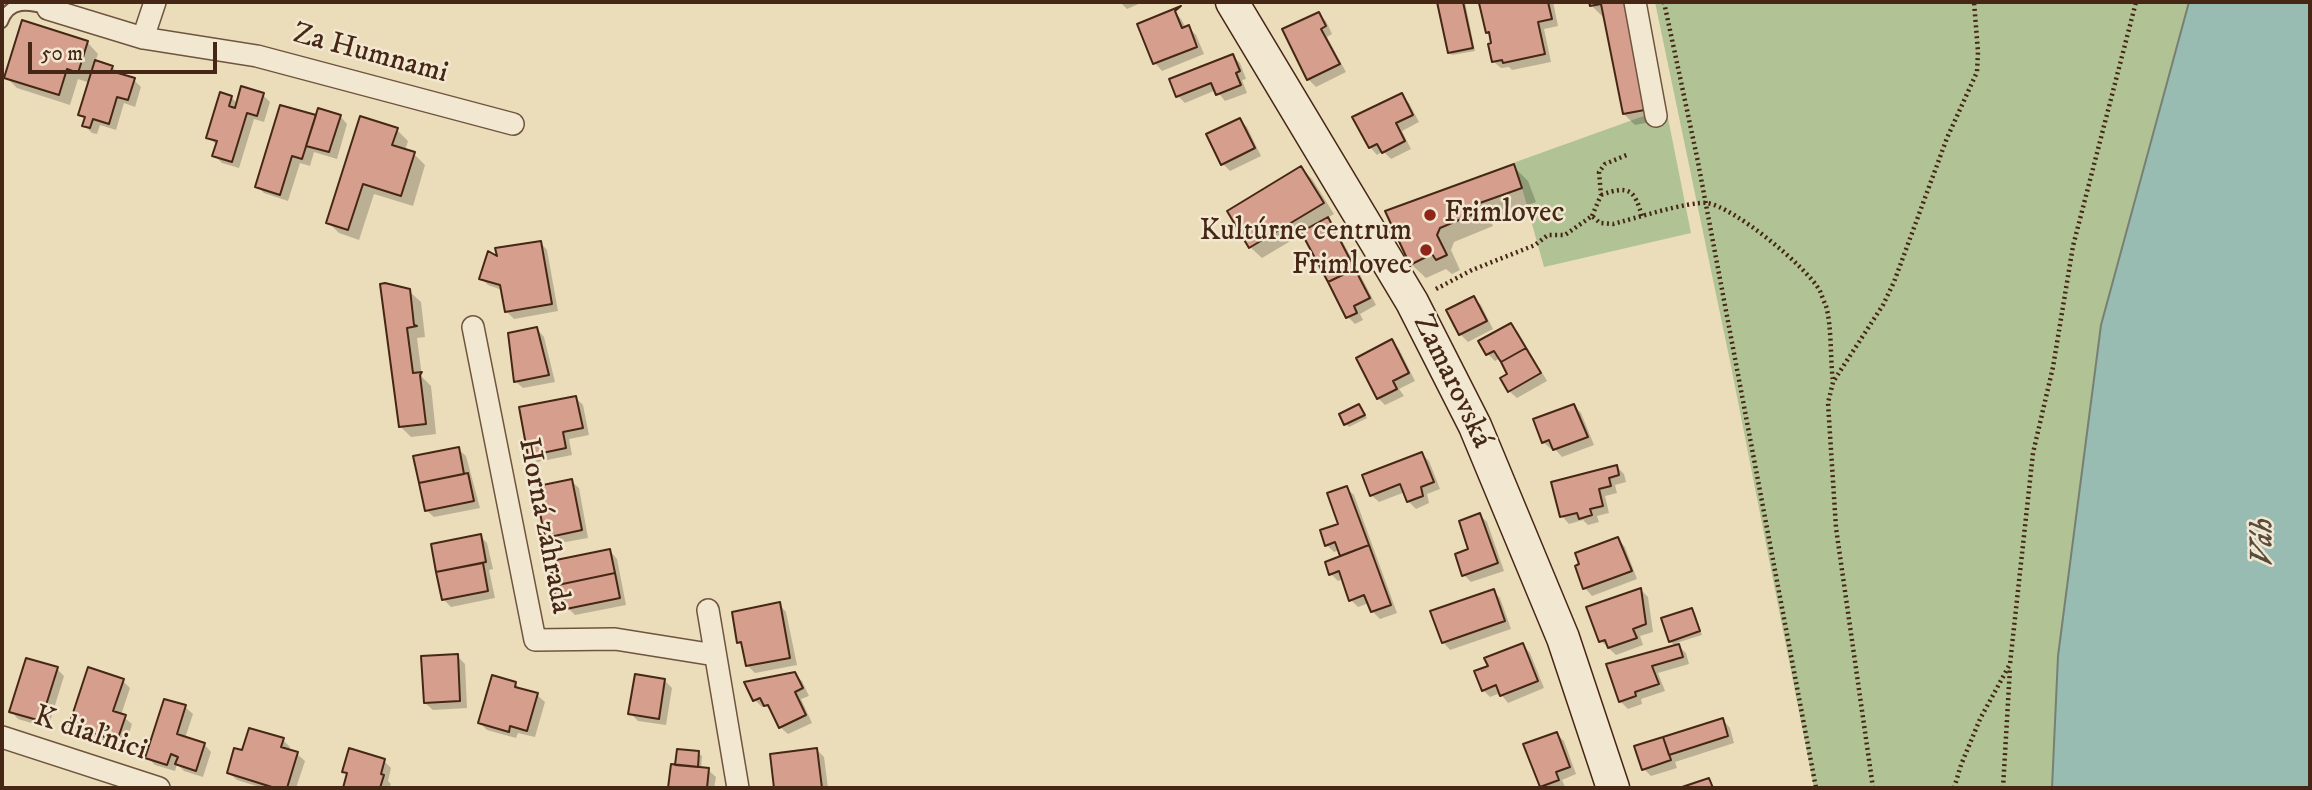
<!DOCTYPE html>
<meta charset="utf-8">
<style>
body{margin:0}
#map{position:relative;width:2312px;height:790px;overflow:hidden;background:#ebdcba;font-family:"IM FELL DW Pica",serif}
canvas{display:block}
.frame{position:absolute;inset:0;border:4px solid #462716;pointer-events:none}
.scale{position:absolute;left:28px;top:42px;width:189px;height:32px;box-sizing:border-box;border:4px solid #462716;border-top:0;padding-left:9px;font-size:21px;line-height:24px;white-space:nowrap;color:#462716;-webkit-text-stroke:5px #f2e8d2;paint-order:stroke}
</style>
<div id="map">
<canvas width="2312" height="790"></canvas>
<div class="frame"></div>
<div class="scale">50 m</div>
</div>
<script>
const ctx = document.querySelector('canvas').getContext('2d');
ctx.lineJoin = 'round';
function paint(path, color) { ctx.fillStyle = color; ctx.fill(path, 'evenodd'); }
function stroke(path, color, width, dash) { ctx.strokeStyle = color; ctx.lineWidth = width; ctx.lineCap = dash ? 'butt' : 'round'; ctx.setLineDash(dash || []); ctx.stroke(path); }
function label(font, color, halo, rows, align = 'center') {
  ctx.font = font + ' "IM FELL DW Pica",serif'; ctx.lineWidth = 5; ctx.setLineDash([]); ctx.textBaseline = 'middle'; ctx.strokeStyle = halo; ctx.fillStyle = color; for (const [text, x, y, turn = 0] of rows) {
    ctx.save(); ctx.translate(x, y); ctx.rotate((+turn || 0) * Math.PI / 180); ctx.textAlign = isNaN(turn) ? turn : align; if (halo) ctx.strokeText(text, 0, 0); ctx.fillText(text, 0, 0); ctx.restore();
  }
}
const green = new Path2D(`
 M1655 2H2189L2101 325 2058 656 2052 788H1814L1731 366Z
 M1666 108 1691 233 1544 267 1522 188 1513 163Z`);
const water = new Path2D(`
 M2189 2H2310V788H2052L2058 656 2101 325Z`);
const shadow = new Path2D(`
 M1120 2H1143L1127 9Z
 M1465 2 1475 51 1452 55 1449 52 1439 3Z
 M1493 2H1553L1558 26 1544 29 1551 62 1512 70 1509 67 1501 68 1493 61V45L1491 36 1487 32 1481 4Z
 M1591 2H1638L1661 120 1635 125 1624 114 1605 16 1603 17 1592 6Z
 M1174 11 1181 19 1186 28 1188 27 1196 35 1204 54 1162 71 1155 63Z
 M1318 14 1326 21 1332 34 1327 37 1346 72 1316 87 1308 79 1285 30Z
 M87 42 98 54 95 62 112 67 120 75 134 80 141 87 135 107 124 103 116 130 100 125 97 134 92 133 84 125 86 120 80 114 90 83 78 79 70 105 17 88 6 77Z
 M1232 56 1240 63 1246 79 1242 80 1247 93 1225 101 1216 90 1185 103 1178 96Z
 M263 95 270 102 264 122 254 119 239 168 222 163 214 155 217 145 208 137 231 97 238 104Z
 M1401 95 1409 103 1419 122 1402 131 1411 149 1391 159 1383 151 1377 155 1370 147Z
 M340 116 347 124 337 159 314 152 310 166 300 163 288 201 264 193 257 186 317 117Z
 M1240 120 1247 127 1261 156 1230 171 1223 164Z
 M397 130 408 141 405 151 414 154 425 165 413 206 374 194 359 240 339 233 328 222Z
 M1513 166 1528 181 1536 202 1490 219 1493 226 1454 242 1451 250 1460 270 1452 274 1446 269 1426 278 1411 264 1388 212Z
 M1301 168 1312 179 1334 214 1327 218 1335 227 1376 305 1360 314 1363 320 1355 324 1348 317 1304 233 1262 258 1250 247Z
 M540 242 547 250 558 311 514 319 506 311 502 290 488 285 481 278 499 260Z
 M409 291 421 302 425 337 417 338 422 377 431 386 436 434 411 437 400 426Z
 M1474 298 1481 305 1493 329 1468 342 1460 334Z
 M1511 325 1518 332 1547 381 1517 398 1509 391V374L1500 358 1495 361 1488 354Z
 M537 329 544 337 555 382 523 388 515 381Z
 M1392 341 1399 349 1415 381 1399 389 1404 396 1385 405 1378 398Z
 M576 398 583 405 589 435 569 439 572 455 537 462 530 455Z
 M1359 406 1367 418 1349 427 1346 424Z
 M1574 406 1581 413 1594 445 1562 457 1554 448 1551 449 1543 442Z
 M458 449 466 456 480 508 434 517 426 510Z
 M1422 454 1429 461 1440 489 1427 494 1429 503 1416 509 1408 501 1405 492 1379 502 1371 495Z
 M1616 466 1624 474 1626 482 1615 485 1617 493 1605 496 1609 513 1597 516 1599 522 1588 525 1583 520 1569 524 1562 516Z
 M571 481 579 488 588 538 554 544 547 537Z
 M1346 488 1354 495 1397 613 1380 619 1372 611 1369 603 1358 607 1351 600 1343 579 1338 581 1331 574 1342 557 1340 550 1334 552 1327 545 1340 525Z
 M1480 515 1487 522 1504 571 1471 582 1464 575Z
 M480 536 487 543 493 569 489 570 495 598 451 607 443 599 433 545Z
 M1618 539 1625 547 1637 579 1592 596 1585 588Z
 M610 551 617 559 626 605 575 615 558 598Z
 M1641 590 1648 597 1653 632 1640 636 1643 645 1616 655 1601 641Z
 M1493 591 1500 598 1511 629 1450 650 1443 642Z
 M779 604 786 612 797 665 755 673 747 665 744 647 739 642Z
 M1692 610 1695 613 1702 635 1676 643 1686 653 1689 664 1658 673 1665 691 1641 699 1642 704 1628 709 1620 701 1609 665 1676 647 1670 641Z
 M1523 645 1530 653 1544 688 1508 703 1500 693 1490 697 1483 690 1490 667Z
 M457 656 465 664 467 708 433 710 425 703Z
 M57 669 64 676 48 728 18 719 11 711Z
 M794 674 802 681 809 696 801 699 812 723 788 734 780 727 774 714 766 706 762 707 755 700Z
 M123 681 130 688 121 715 132 724 125 747 79 732 71 725Z
 M665 681 672 688 666 725 638 721 630 713Z
 M515 684 522 690 537 695 545 702 535 737 518 733 516 738 487 730 480 723Z
 M185 707 193 714 185 738 204 744 211 752 203 777 184 771 177 764 175 771 155 765 147 757Z
 M1723 720 1730 728 1734 743 1675 762 1677 768 1651 776 1644 769Z
 M1557 734 1564 741 1576 774 1562 780 1565 787 1543 788 1541 786Z
 M283 740 290 747 289 751 297 754 305 761 296 788H263L237 780 229 773 243 753Z
 M817 750 824 757 828 788H776L771 755Z
 M698 753 702 756 701 769 708 770 716 777 714 788H670L672 766Z
 M384 761 391 768 388 781 391 784 389 788H344L348 776 344 771Z`);
const building = new Path2D(`
 M1437 2H1463L1473 48 1448 53Z
 M1485 2H1548L1552 19 1538 22 1545 54 1503 63 1502 60 1492 62 1488 44 1491 43 1489 32 1486 33 1479 3Z
 M1589 2H1630L1650 109 1623 114 1601 4 1590 6Z
 M1181 6 1175 11 1182 28 1189 25 1197 47 1153 64 1137 24Z
 M1319 12 1326 26 1321 29 1340 64 1307 80 1282 29Z
 M22 20 88 41 78 73 67 69 59 95 4 78Z
 M1233 54 1240 71 1236 73 1241 85 1216 95 1211 83 1176 97 1169 79Z
 M95 60 113 66 111 71 135 78 128 100 117 97 109 124 93 119 90 128 82 126 85 117 78 115Z
 M241 86 264 93 257 116 247 113 232 162 212 156 217 141 206 138 220 92 232 96 229 106 235 108Z
 M1402 93 1413 115 1396 123 1405 141 1382 153 1377 144 1369 148 1352 117Z
 M280 105 316 115 302 159 292 156 280 195 255 187Z
 M318 108 341 115 329 152 306 146Z
 M360 116 398 128 392 145 415 152 401 196 363 184 348 230 326 223Z
 M1240 118 1255 148 1221 165 1206 134Z
 M1514 164 1522 188 1477 204 1480 211 1440 228 1437 235 1447 255 1436 260 1432 254 1410 265 1385 211Z
 M1301 166 1324 203 1249 248 1227 211Z
 M1328 217 1355 269 1328 282 1301 232Z
 M541 241 552 304 505 312 500 285 479 279 488 251 497 256 495 248Z
 M1355 269 1370 298 1354 306 1357 313 1346 318 1328 282Z
 M385 283 410 289 414 325 417 326 407 328 413 373 422 372 420 375 426 424 399 427 380 284Z
 M1474 296 1487 321 1459 335 1446 310Z
 M1511 323 1526 348 1501 362 1494 351 1486 355 1478 341Z
 M537 327 549 375 514 382 508 333Z
 M1392 339 1409 373 1393 381 1397 389 1377 399 1356 358Z
 M1526 348 1541 373 1508 392 1500 378 1507 374 1501 362Z
 M576 396 583 428 563 432 566 448 528 456 519 407Z
 M1359 404 1365 415 1344 425 1339 414Z
 M1574 404 1588 437 1553 450 1549 440 1542 443 1533 419Z
 M459 447 464 474 419 483 413 456Z
 M1422 452 1434 482 1421 487 1423 496 1407 502 1400 484 1370 496 1362 475Z
 M1617 465 1619 475 1609 478 1611 486 1599 489 1603 506 1590 509 1592 515 1579 519 1577 513 1560 517 1551 482Z
 M468 473 474 501 425 511 419 483Z
 M572 479 582 530 545 538 540 513 543 512 538 486Z
 M1347 486 1369 545 1340 556 1335 542 1325 546 1320 530 1338 524 1327 493Z
 M1480 513 1498 563 1462 576 1455 554 1468 549 1459 521Z
 M481 534 486 562 436 572 431 544Z
 M1618 537 1632 571 1583 589 1575 566 1579 564 1575 553Z
 M1369 545 1391 605 1371 612 1364 595 1349 601 1339 571 1329 575 1325 562Z
 M610 549 615 573 553 586 551 573 559 571 556 560Z
 M483 563 488 591 442 600 436 572Z
 M615 573 620 598 566 609 564 597 556 599 553 586Z
 M1641 588 1646 624 1633 629 1637 638 1608 648 1605 640 1599 642 1586 607Z
 M1494 589 1505 621 1442 643 1430 611Z
 M780 602 790 658 746 666 741 642 737 643 732 612Z
 M1692 608 1700 631 1669 642 1661 618Z
 M1523 643 1538 681 1500 696 1496 685 1482 691 1474 671 1488 666 1484 658Z
 M1679 644 1683 657 1652 666 1659 684 1635 692 1636 696 1619 702 1606 664Z
 M458 654 460 701 424 703 421 656Z
 M26 658 58 667 41 721 9 712Z
 M88 667 124 679 113 711 126 715 117 741 69 725Z
 M795 672 803 688 795 692 806 715 779 728 768 705 764 706 760 698 753 701 744 682Z
 M635 674 665 679 659 719 628 714Z
 M492 675 516 682 515 687 538 693 527 731 510 726 509 732 478 723Z
 M164 699 186 705 177 734 205 743 196 771 175 764 178 757 171 754 167 765 145 758Z
 M1723 718 1728 736 1669 755 1663 737Z
 M249 728 284 738 281 747 298 752 287 788H275L227 773 234 748 242 750Z
 M1557 732 1570 767 1556 772 1559 780 1540 787 1523 744Z
 M1663 737 1671 760 1642 770 1634 746Z
 M349 748 385 759 381 774 384 775 380 788H343L347 773 342 772Z
 M817 748 822 788H774L770 754Z
 M677 749 699 751 698 767 675 765Z
 M671 764 709 768 707 788H668Z
 M1709 778 1713 788H1679Z`);
const path = new Path2D(`
 M1664 2 1697 157 1816 788
 M1601 195C1628 185 1635 189 1642 217
 M1592 216 1601 195 1599 172 1605 164 1629 154
 M1436 289 1472 270 1535 245 1548 235H1565L1592 216 1600 223 1613 224C1632 219 1690 201 1707 203 1734 207 1807 267 1820 291 1822 296 1824 302 1826 306 1832 327 1830 359 1833 381
 M1873 788 1836 528 1828 403 1833 382 1883 305 1894 282 1947 138 1977 72 1978 52 1974 2
 M1954 788 1961 765 1980 719 2010 664 2033 453 2053 367 2073 246 2136 2
 M2003 788 2010 668`);
const service = new Path2D(`
 M2 22C9 0 29 3 48 9`);
const minor = new Path2D(`
 M1635 2 1656 116
 M48 9 143 38 257 56 513 124
 M143 38 155 2
 M473 327 535 640 615 639 715 655
 M708 610 738 788
 M2 737 159 788`);
const secondary = new Path2D(`
 M1232 2 1412 302 1475 426 1563 638 1613 788`);
const markers = [
 [1430,215,7,"#8f2418"],
 [1426,250,7,"#8f2418"]
];
const streetNames = [
 ["Za Humnami",370,55,15],
 ["Zamarovská",1451,382,64],
 ["Horná záhrada",543,526,79],
 ["K diaľnici",90,735,18]
];
const poiNames = [
 ["Frimlovec",1444,215],
 ["Kultúrne centrum",1412,233,"right"],
 ["Frimlovec",1412,267,"right"]
];
const waterNames = [
 ["Váh",2265,542,-91]
];
paint(green, '#b1c295');
paint(water, '#98bbb2');
stroke(water, '#778074', 2);
paint(shadow, '#0003');
paint(building, '#d69f8d');
stroke(building, '#462716', 2);
stroke(service, '#6f543f', 14);
stroke(minor, '#6f543f', 24);
stroke(secondary, '#462716', 35);
stroke(path, '#462716', 4.5, [2, 3.5]);
stroke(service, '#f2e8d2', 10);
stroke(minor, '#f2e8d2', 21);
stroke(secondary, '#f2e8d2', 32);
for (const [x, y, r, color] of markers) { const dot = new Path2D(); dot.arc(x, y, r, 0, 2 * Math.PI); ctx.fillStyle = color; ctx.fill(dot); stroke(dot, '#f2e8d2', 2.5); }
label('30px', '#462716', '#f2e8d2', streetNames);
label('30px', '#462716', '#f2e8d2', poiNames, 'left');
label('italic 32px', '#5a4c3d', '#f2e8d2', waterNames);
</script>
